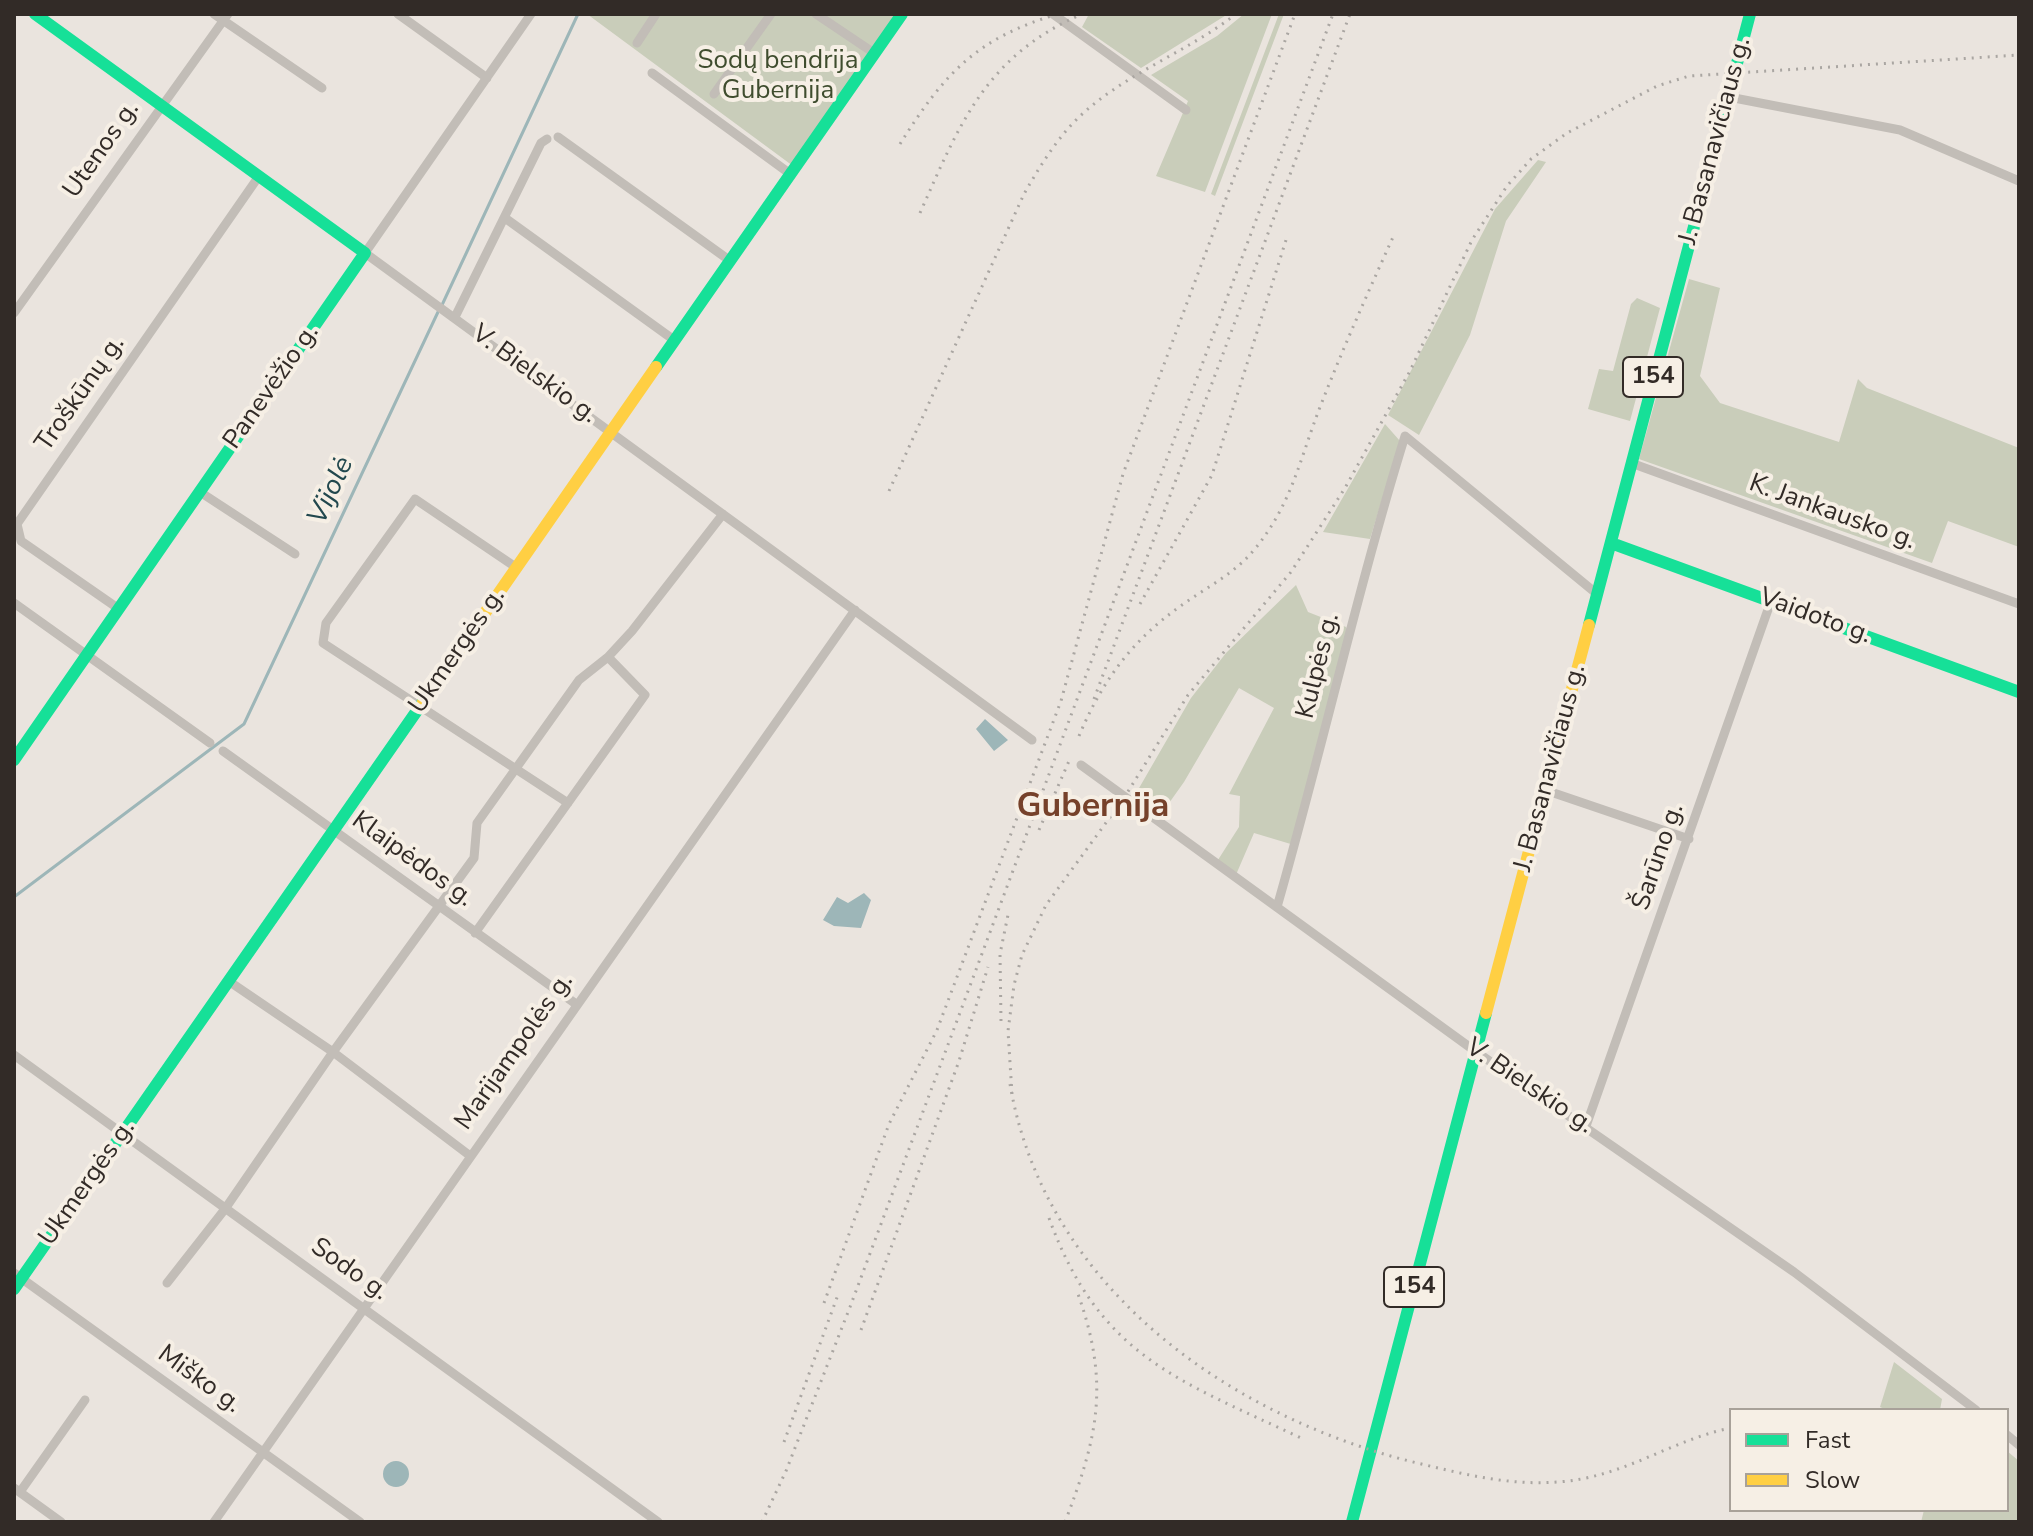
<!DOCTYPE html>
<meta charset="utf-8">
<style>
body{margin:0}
#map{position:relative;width:2033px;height:1536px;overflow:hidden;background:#eae4de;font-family:"Nunito Sans",sans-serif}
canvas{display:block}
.frame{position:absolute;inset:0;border:16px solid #322b27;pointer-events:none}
.legend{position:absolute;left:1729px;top:1408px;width:280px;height:104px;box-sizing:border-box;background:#f6efe5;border:2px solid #a8a199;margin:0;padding:10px 14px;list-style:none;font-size:24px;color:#322b27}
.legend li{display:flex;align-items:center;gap:16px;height:40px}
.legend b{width:40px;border:2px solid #a8a199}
</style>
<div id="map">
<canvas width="2033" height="1536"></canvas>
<div class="frame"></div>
<ul class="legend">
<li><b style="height:10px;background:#16e098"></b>Fast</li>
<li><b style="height:10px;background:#ffcf43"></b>Slow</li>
</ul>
</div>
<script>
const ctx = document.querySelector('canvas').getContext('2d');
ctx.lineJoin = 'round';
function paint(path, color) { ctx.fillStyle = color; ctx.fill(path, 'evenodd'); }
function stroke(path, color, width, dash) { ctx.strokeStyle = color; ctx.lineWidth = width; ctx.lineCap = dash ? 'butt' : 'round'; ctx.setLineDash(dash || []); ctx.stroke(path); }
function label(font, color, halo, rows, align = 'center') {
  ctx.font = font + ' "Nunito Sans",sans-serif'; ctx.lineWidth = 8; ctx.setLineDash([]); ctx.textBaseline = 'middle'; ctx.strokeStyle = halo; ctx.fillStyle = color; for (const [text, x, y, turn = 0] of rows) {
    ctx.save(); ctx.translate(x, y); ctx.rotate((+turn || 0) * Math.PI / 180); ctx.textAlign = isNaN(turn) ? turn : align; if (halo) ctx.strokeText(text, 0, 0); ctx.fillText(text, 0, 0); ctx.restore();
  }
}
const green = new Path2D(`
 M587 14H902L793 166Z
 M1089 14H1228L1141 68 1082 27Z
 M1244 14H1272L1205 192 1156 176 1188 101 1151 75 1217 36Z
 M1279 14H1284L1215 196 1211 194Z
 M1538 160 1546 162 1506 221 1470 335 1419 435 1388 415 1495 209Z
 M1689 279 1720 288 1700 376 1720 403 1839 442 1858 379 1867 388 2019 448V547L1948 521 1932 563 1639 459Z
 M1637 298 1660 308 1630 421 1588 409 1599 369 1613 371 1631 304Z
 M1385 424 1400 441 1370 539 1323 532Z
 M1296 585 1308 612 1346 627 1350 635 1294 845 1254 833 1235 877 1216 863 1239 827 1240 796 1229 794 1274 708 1239 688 1184 782 1157 820 1131 802 1191 698 1226 653Z
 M1894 1362 1942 1399 1940 1410H1887L1880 1407Z
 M2007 1451 2019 1461V1522H1921L1924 1510H2007Z`);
const water = new Path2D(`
 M985 719 1008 740 994 751 976 729Z
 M864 893 871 900 861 928 834 926 823 920 837 897 848 903Z
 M383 1474a13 13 0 1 1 26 0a13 13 0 1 1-26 0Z`);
const stream = new Path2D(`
 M442 305 578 14
 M14 897 244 724 438 312`);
const street = new Path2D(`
 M214 14 322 88
 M398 14 487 78
 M531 14 365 253 1032 740
 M816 14 874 53
 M1053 14 1186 110
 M637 43 656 14
 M652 73 789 173
 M714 94 771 14
 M1729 97 1900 130 2019 181
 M558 137 729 260
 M505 218 674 340
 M14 313 228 14
 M455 317 541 143 547 139
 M1631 463 2019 604
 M200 492 295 554
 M517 568 415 499 326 623 323 643 568 803
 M14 603 210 743
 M119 609 21 541 17 524 259 176
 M223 751 576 1004
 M1081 765 1475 1051 1794 1272 1976 1410
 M1545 790 1689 839
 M1277 907C1322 750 1357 591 1405 436L1597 594
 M475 933 645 695 608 657
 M230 982 333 1052 469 1155
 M14 1055 658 1522
 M1586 1126 1771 601
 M14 1273 360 1522
 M167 1283 225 1209 333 1052 474 858 477 823 579 680 608 657 632 631 723 514
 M2007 1435 2019 1445
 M14 1488 61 1522
 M20 1492 85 1400
 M214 1522 855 610`);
const fast = new Path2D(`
 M656 367 902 14
 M1611 543 2019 692
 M1589 625 1750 14
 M14 760 365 253 35 14
 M14 1289 423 702
 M1352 1522 1486 1013`);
const slow = new Path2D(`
 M423 702 656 367
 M1486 1013 1589 625`);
const rail = new Path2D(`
 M900 144C944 74 976 38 1058 14
 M920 213C960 123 986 56 1082 14
 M889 491 1024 194C1039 168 1055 141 1077 119 1123 74 1186 53 1236 14
 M1140 604 1212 475 1286 240
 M1094 699 1350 14
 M1079 736C1102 681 1132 640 1182 605 1207 587 1234 574 1254 550 1293 503 1300 457 1322 402 1344 346 1369 290 1394 235
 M1039 830 1069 761
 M1001 1021 1000 954 1009 910
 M1010 1084C1044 1284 1223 1413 1409 1461 1459 1473 1507 1486 1558 1482 1626 1477 1670 1440 1731 1428
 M1012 1094 1008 1031 1014 985 1022 955 1046 905 1124 798 1188 695 1291 572 1345 488 1410 371 1472 240 1507 186 1531 159 1567 133 1657 86 1689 76 2019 55
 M1049 1218C1099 1356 1178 1380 1301 1438
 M824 1303 889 1124 937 1030 1061 701 1123 474 1295 14
 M861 1330 959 1061 988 967
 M784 1442 839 1292
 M762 1522 786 1471 850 1307 1333 14
 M1065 1522C1098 1436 1110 1384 1078 1294`);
const shields = [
 [1653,377,60],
 [1414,1287,60]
];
const shieldNames = [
 ["154",1653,377],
 ["154",1414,1287]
];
const parkNames = [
 ["Sodų bendrija",778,62],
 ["Gubernija",778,92]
];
const streetNames = [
 ["J. Basanavičiaus g.",1716,141,-75],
 ["Utenos g.",102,150,-55],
 ["V. Bielskio g.",534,375,36],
 ["Panevėžio g.",272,387,-55],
 ["Troškūnų g.",81,394,-55],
 ["K. Jankausko g.",1832,513,20],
 ["Vaidoto g.",1815,617,20],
 ["Ukmergės g.",458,651,-55],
 ["Kulpės g.",1319,666,-76],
 ["J. Basanavičiaus g.",1551,768,-75],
 ["Šarūno g.",1659,857,-71],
 ["Klaipėdos g.",412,860,36],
 ["Marijampolės g.",515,1052,-55],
 ["V. Bielskio g.",1529,1087,34],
 ["Ukmergės g.",88,1183,-55],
 ["Sodo g.",349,1270,35],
 ["Miško g.",199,1380,36]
];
const waterNames = [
 ["Vijolė",332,491,-65]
];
const districtNames = [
 ["Gubernija",1093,808]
];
paint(green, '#c9cdba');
paint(water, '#9db6b8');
stroke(stream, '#9db6b8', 3);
stroke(street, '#c2bdb7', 9);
stroke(fast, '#16e098', 12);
stroke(slow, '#ffcf43', 12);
stroke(rail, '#aaa6a2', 3, [2, 6]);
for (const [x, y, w] of shields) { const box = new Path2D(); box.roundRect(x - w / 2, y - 20, w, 40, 6); ctx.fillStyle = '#f6efe5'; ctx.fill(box); stroke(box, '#322b27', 2); }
label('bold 24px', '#322b27', null, shieldNames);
label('26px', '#3f4d2e', '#f6efe5', parkNames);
label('26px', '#322b27', '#f6efe5', streetNames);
label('italic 28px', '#22484e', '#f6efe5', waterNames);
label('bold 34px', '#76412a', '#f6efe5', districtNames);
</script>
